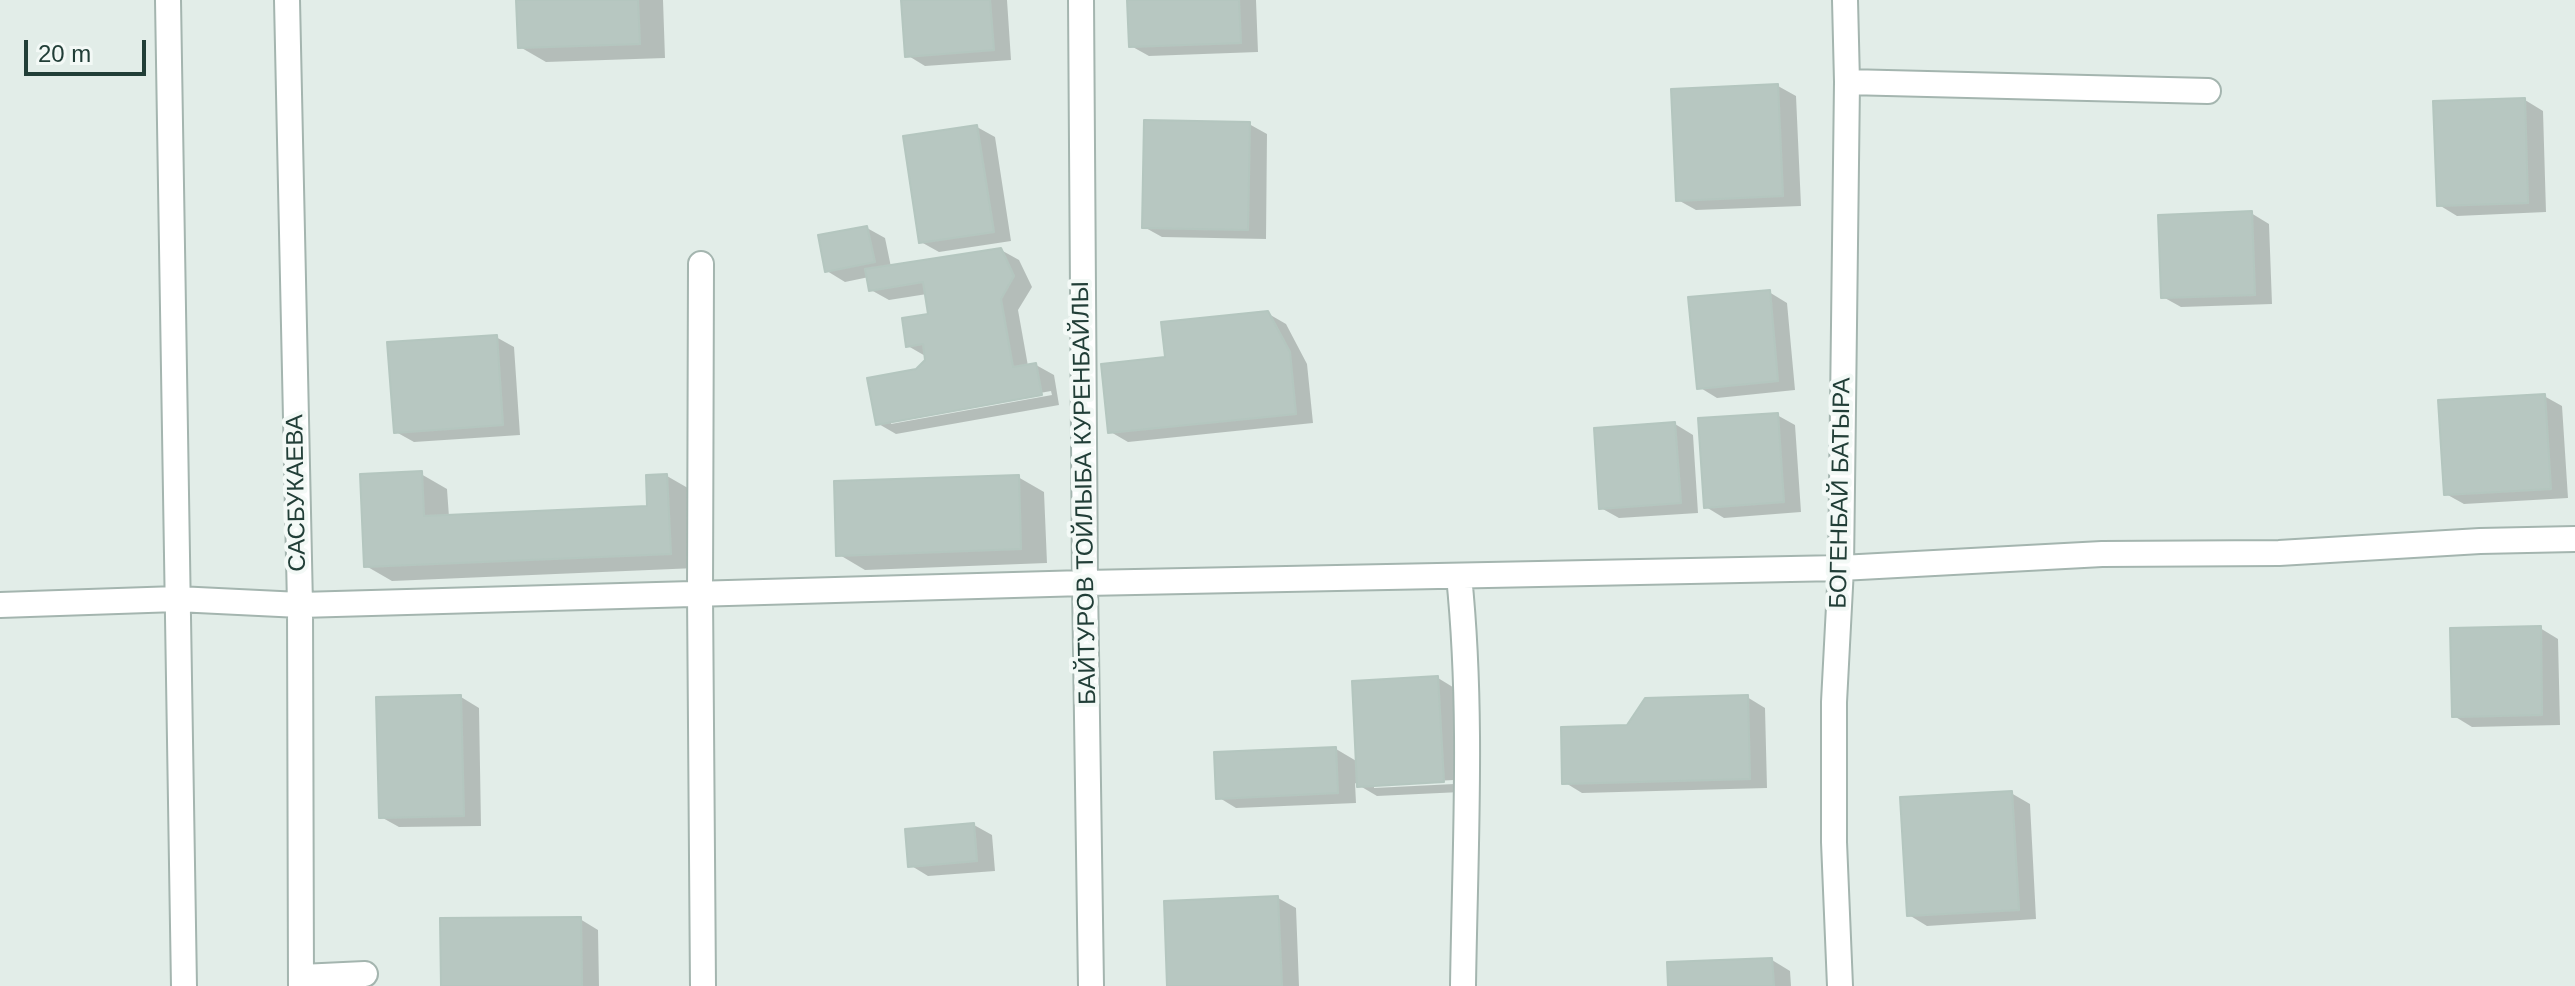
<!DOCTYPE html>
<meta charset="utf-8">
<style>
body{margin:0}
#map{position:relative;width:2575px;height:986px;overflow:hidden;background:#e2ede8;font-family:Arial,sans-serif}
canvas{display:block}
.scale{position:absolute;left:24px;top:40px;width:122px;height:36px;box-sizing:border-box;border:4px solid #213e37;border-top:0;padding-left:10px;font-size:24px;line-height:28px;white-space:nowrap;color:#213e37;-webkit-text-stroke:6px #f3f9f6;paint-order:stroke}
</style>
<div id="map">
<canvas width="2575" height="986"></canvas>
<div class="scale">20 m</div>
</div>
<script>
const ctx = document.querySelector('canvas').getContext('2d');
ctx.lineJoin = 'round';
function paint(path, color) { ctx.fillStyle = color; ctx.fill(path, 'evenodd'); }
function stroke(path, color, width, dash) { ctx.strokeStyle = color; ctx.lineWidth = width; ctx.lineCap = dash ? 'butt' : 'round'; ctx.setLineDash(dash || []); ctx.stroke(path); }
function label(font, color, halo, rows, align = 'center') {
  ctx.font = font + ' Arial,sans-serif'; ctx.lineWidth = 8; ctx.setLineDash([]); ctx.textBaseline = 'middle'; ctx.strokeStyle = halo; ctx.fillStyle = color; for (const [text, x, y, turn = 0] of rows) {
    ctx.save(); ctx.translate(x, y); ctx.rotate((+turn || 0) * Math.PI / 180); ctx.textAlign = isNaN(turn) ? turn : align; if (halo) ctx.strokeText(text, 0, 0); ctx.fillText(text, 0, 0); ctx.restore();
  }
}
const shadow = new Path2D(`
 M518 0H663L665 58 546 62 520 47Z
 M903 0H1007L1011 60 925 66 907 55Z
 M1129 0H1256L1258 52 1149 56 1131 46Z
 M1778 86 1796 96 1801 206 1696 210 1678 200Z
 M2525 100 2543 111 2546 212 2457 216 2439 205Z
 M1249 124 1267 134 1266 239 1162 237 1144 227Z
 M977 127 995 137 1011 241 939 252 921 242Z
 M2251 213 2269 224 2272 304 2181 307 2163 297Z
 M867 228 885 238 891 267 1001 250 1019 260 1032 287 1018 310 1028 366 1036 365 1054 375 1059 405 896 434 877 423 927 360V357L908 346 930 316 927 294 889 300 871 290 869 277 845 282 827 271ZM1051 391 1052 395 891 424V420Z
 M1769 292 1787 303 1795 390 1717 398 1699 387Z
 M1267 313 1286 324 1307 364 1313 423 1128 442 1109 431 1167 359Z
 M496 337 514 347 520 435 414 442 396 432Z
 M2544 396 2562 406 2568 498 2464 504 2446 494Z
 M1777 415 1795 425 1801 512 1724 518 1706 507Z
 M1675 424 1693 435 1698 513 1619 518 1601 508Z
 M421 474 447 489 449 517 649 508 667 476 693 491 696 568 392 581 366 566Z
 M1018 477 1044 492 1047 563 865 570 838 554Z
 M2540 628 2558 639 2560 725 2472 727 2454 716Z
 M1438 678 1456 689 1461 792 1377 796 1355 783 1356 803 1236 808 1218 797 1336 749 1358 762ZM1454 780V784L1374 788V784Z
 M461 697 479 708 481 826 399 827 381 817Z
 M1747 697 1765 708 1767 788 1582 793 1564 782 1628 727Z
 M2011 793 2030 804 2036 919 1927 926 1909 915Z
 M974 825 992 835 995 871 928 876 910 865Z
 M1278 898 1296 908 1299 986H1169Z
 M580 919 598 930 599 986H443Z
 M1772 960 1790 971 1791 986H1670Z`);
const building = new Path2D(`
 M516 0H638L640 44 518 48Z
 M901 0H990L994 50 905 57Z
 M1127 0H1239L1241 43 1129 47Z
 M1778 84 1783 196 1676 201 1671 89Z
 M2525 98 2528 203 2437 206 2433 101Z
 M1144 120 1250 122 1248 230 1142 228Z
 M977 125 994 232 919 243 903 136Z
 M2252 211 2255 295 2161 298 2158 215Z
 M867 226 875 262 825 272 818 235Z
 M1001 248 1014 276 1001 299 1013 367 1036 363 1042 395 876 425 867 378 916 369 925 360 923 344 906 347 902 318 928 314 923 282 869 291 865 269Z
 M1770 290 1778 381 1697 389 1688 297Z
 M1268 311 1290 352 1296 414 1108 433 1101 364 1165 357 1161 322Z
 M497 335 503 425 394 433 387 342Z
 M2545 394 2551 489 2444 495 2438 400Z
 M1778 413 1784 502 1704 508 1698 418Z
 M1675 422 1681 503 1599 509 1594 428Z
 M422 471 424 516 647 506 646 475 667 474 671 554 364 567 360 474Z
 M1019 475 1021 549 836 556 834 481Z
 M2541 626 2542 715 2452 717 2450 628Z
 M1438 676 1444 782 1357 787 1352 681Z
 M461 695 464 816 379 818 376 697Z
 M1748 695 1750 779 1562 784 1561 727 1627 725 1645 698Z
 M1336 747 1338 793 1216 799 1214 752Z
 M2012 791 2019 910 1907 916 1900 797Z
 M974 823 977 861 908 867 905 829Z
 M1278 896 1282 986H1167L1164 901Z
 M581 917 582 986H441L440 918Z
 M1772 958 1774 986H1668L1667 962Z`);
const minor = new Path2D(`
 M168 0 184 986
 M287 0 300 605 301 986
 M1081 0 1085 583 1091 986
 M1847 82 2208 91
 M701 264 700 594 703 986
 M1459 576C1473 712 1465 849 1463 986
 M0 605 177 599 300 605 1085 583 1841 568 2102 554 2279 553 2480 541 2575 539
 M301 977 365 974
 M1840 986 1834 842V702L1841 568 1847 82 1845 0`);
const streetNames = [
 ["САСБУКАЕВА",297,493,-91],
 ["БАЙТУРОВ ТОЙЛЫБА КУРЕНБАЙЛЫ",1085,493,-91],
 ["БОГЕНБАЙ БАТЫРА",1841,493,-89]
];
paint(shadow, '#0003');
paint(building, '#b7c7c1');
stroke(building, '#b4c6bf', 2);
stroke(minor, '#a4b5af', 28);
stroke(minor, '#fff', 24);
label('24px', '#213e37', '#f3f9f6', streetNames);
</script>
